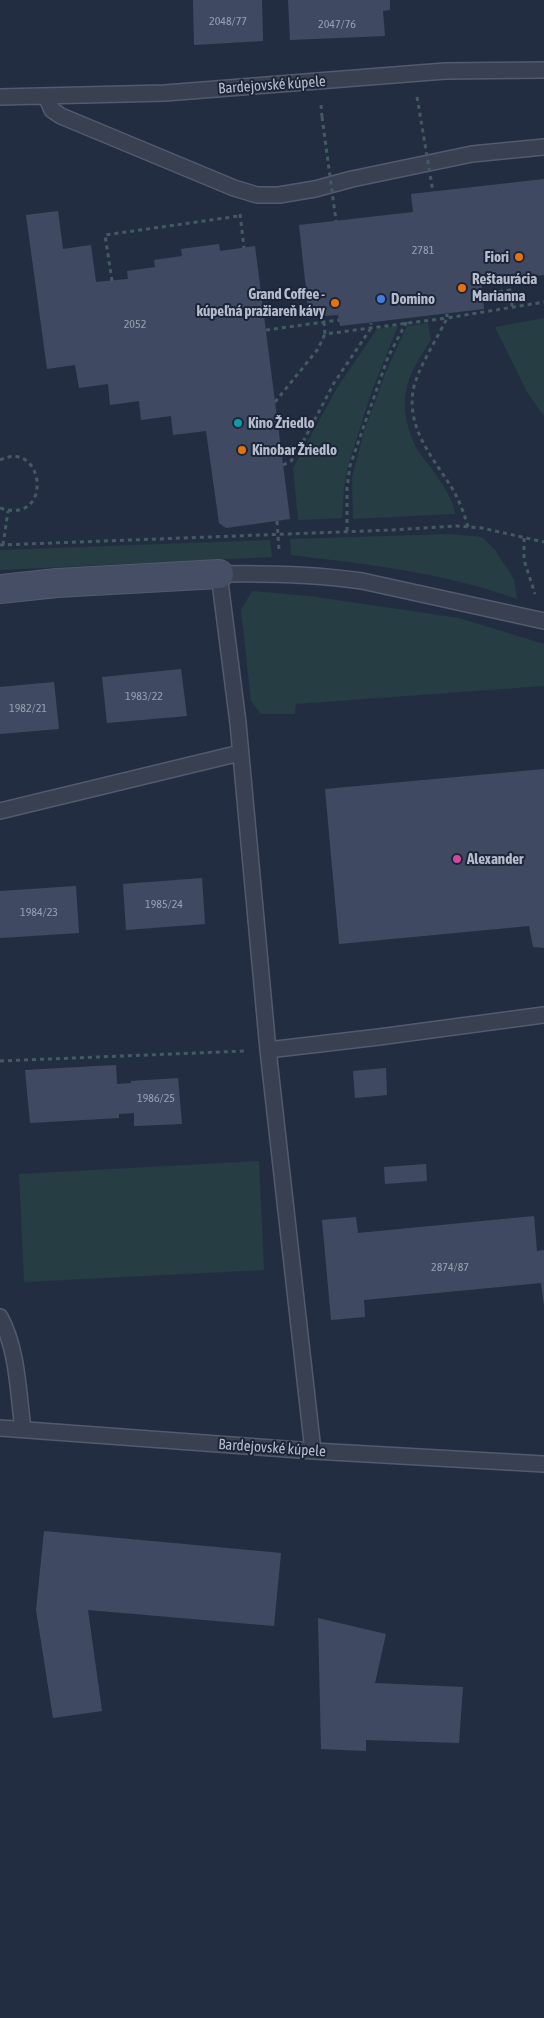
<!DOCTYPE html>
<meta charset="utf-8">
<style>
body{margin:0}
canvas{display:block;background:#232d42}
</style>
<canvas width="544" height="2018"></canvas>
<script>
const ctx = document.querySelector('canvas').getContext('2d');
ctx.lineJoin = 'round';
function paint(path, color) { ctx.fillStyle = color; ctx.fill(path, 'evenodd'); }
function stroke(path, color, width, dash) { ctx.strokeStyle = color; ctx.lineWidth = width; ctx.lineCap = dash ? 'butt' : 'round'; ctx.setLineDash(dash || []); ctx.stroke(path); }
function label(font, color, halo, rows, align = 'center') {
  ctx.font = font + ' "Asap Condensed",sans-serif'; ctx.lineWidth = 4; ctx.setLineDash([]); ctx.textBaseline = 'middle'; ctx.strokeStyle = halo; ctx.fillStyle = color; for (const [text, x, y, turn = 0] of rows) {
    ctx.save(); ctx.translate(x, y); ctx.rotate((+turn || 0) * Math.PI / 180); ctx.textAlign = isNaN(turn) ? turn : align; if (halo) ctx.strokeText(text, 0, 0); ctx.fillText(text, 0, 0); ctx.restore();
  }
}
const green = new Path2D(`
 M544 318V416L527 392 495 327Z
 M428 323 431 340C407 376 396 398 413 441 417 452 428 463 435 473 443 486 453 498 455 514L353 519 352 477 364 432 385 374 407 326Z
 M398 326 371 393 348 466 344 488 342 518 298 520 293 468 337 388 377 329Z
 M449 534 482 537 495 550 514 579 517 599C445 573 368 564 291 555L290 539Z
 M270 540 272 557 0 570V550Z
 M252 591 309 596 459 618 544 644V686L296 704 295 714H261L251 701 241 610Z
 M259 1161 264 1270 24 1282 19 1174Z`);
const building = new Path2D(`
 M193 0H262L263 41 194 45Z
 M288 0H390V10L383 11 385 36 290 40Z
 M544 179V275L510 279V274L481 277 484 309 340 326 338 315 309 317 299 225 413 212 411 194Z
 M58 211 63 249 91 245 96 282 128 279 127 271 155 267 154 260 182 256 181 249 219 244 220 251 255 246 290 519 226 528 219 523 206 431 173 435 171 416 141 420 139 401 110 405 108 384 79 388 75 365 47 369 26 215Z
 M181 669 187 716 107 723 102 677Z
 M54 682 59 729 0 734V687Z
 M544 769V948L533 947 529 926 339 944 325 789Z
 M202 878 205 924 126 930 123 884Z
 M76 886 79 933 0 938V891Z
 M116 1065 117 1084 131 1083V1081L178 1078 182 1124 134 1126V1113L119 1114V1118L30 1123 25 1070Z
 M386 1068 387 1095 355 1098 353 1071Z
 M426 1164 427 1181 385 1184 384 1167Z
 M534 1216 537 1251 544 1250V1306L541 1283 364 1300 365 1317 331 1320 322 1220 356 1217 358 1233Z
 M44 1531 281 1553 274 1626 88 1610 102 1711 53 1718 36 1610Z
 M318 1618 386 1634 375 1683 463 1687 459 1743 366 1740V1751L321 1749Z`);
const path = new Path2D(`
 M321 105 322 117
 M240 214 244 248
 M112 281 105 235 239 216
 M483 294 510 290 512 306
 M324 322 325 334 447 318V314
 M266 330 339 320
 M275 402 318 349 325 334
 M0 460C45 438 54 526 0 508
 M283 465 291 461 296 455 334 383 371 328V323
 M277 521 279 550
 M468 527C464 513 459 500 452 488 433 458 407 429 413 391 417 369 437 339 447 318L544 302
 M347 531V488L350 466 388 357 406 323V319
 M524 538V560L535 594
 M0 545 392 530 457 526 482 528 544 542
 M3 545 8 511
 M0 1061 245 1051`);
const lane = new Path2D(`
 M46 96 52 110 61 116 234 188 257 195H279L315 189 352 179 472 154 544 147
 M0 97 165 93 445 71 544 70
 M0 811 240 753
 M268 1050 379 1037 544 1015
 M0 1317C18 1350 18 1393 23 1429
 M0 1428 313 1451 544 1464
 M313 1451 268 1050 238 723 219 574C269 573 312 574 362 581L544 621`);
const secondary = new Path2D(`
 M0 589 57 583 219 574`);
const pathBridge = new Path2D(`
 M417 97 433 192
 M322 117 336 221`);
const markers = [
 [519,257,5,"#e8710a"],
 [462,288,5,"#e8710a"],
 [381,299,5,"#3f7fe0"],
 [335,303,5,"#e8710a"],
 [238,423,5,"#0f9aa8"],
 [242,450,5,"#e8710a"],
 [457,859,5,"#d1479c"]
];
const numberNames = [
 ["2048/77",228,21],
 ["2047/76",337,24],
 ["2781",423,250],
 ["2052",135,324],
 ["1983/22",144,696],
 ["1982/21",28,708],
 ["1985/24",164,904],
 ["1984/23",39,912],
 ["1986/25",156,1098],
 ["2874/87",450,1267]
];
const streetNames = [
 ["Bardejovské kúpele",272,85,-4],
 ["Bardejovské kúpele",272,1448,4]
];
const poiNames = [
 ["Fiori",509,257,"right"],
 ["Reštaurácia",472,279],
 ["Marianna",472,296],
 ["Grand Coffee -",325,294,"right"],
 ["kúpeľná pražiareň kávy",325,311,"right"],
 ["Domino",391,299],
 ["Kino Žriedlo",248,423],
 ["Kinobar Žriedlo",252,450],
 ["Alexander",467,859]
];
paint(green, '#253d43');
paint(building, '#3f4a62');
stroke(lane, '#525b6c', 18);
stroke(secondary, '#525b6c', 30);
stroke(path, '#435a60', 3, [4, 4]);
stroke(lane, '#384051', 15);
stroke(secondary, '#454e65', 28);
stroke(pathBridge, '#435a60', 3, [4, 4]);
for (const [x, y, r, color] of markers) { const dot = new Path2D(); dot.arc(x, y, r, 0, 2 * Math.PI); ctx.fillStyle = color; ctx.fill(dot); stroke(dot, '#1c2537', 2); }
label('12px', '#979fb2', null, numberNames);
label('15px', '#b4bbcc', '#1c2537', streetNames);
label('bold 15px', '#b4bbcc', '#1c2537', poiNames, 'left');
</script>
